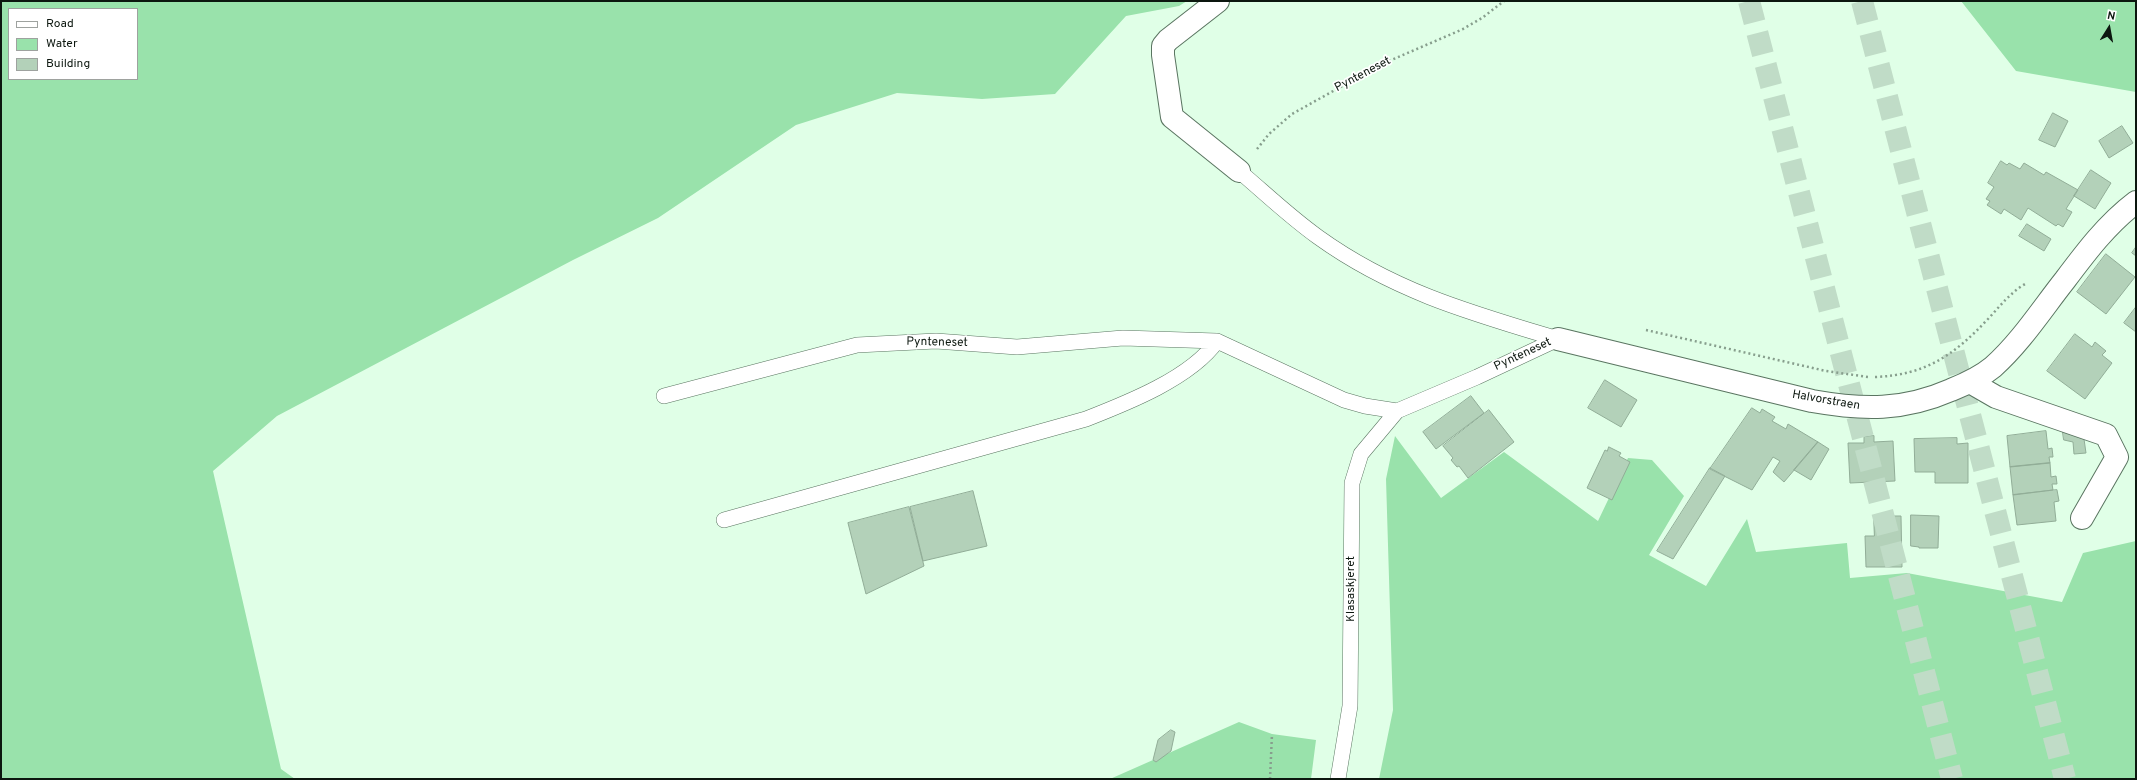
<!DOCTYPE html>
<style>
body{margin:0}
#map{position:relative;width:2137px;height:780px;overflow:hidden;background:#e0ffe7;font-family:Overpass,sans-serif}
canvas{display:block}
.frame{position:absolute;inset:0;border:2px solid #0c170f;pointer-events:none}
.legend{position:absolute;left:8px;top:8px;width:130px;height:72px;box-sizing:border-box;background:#fff;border:1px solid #9ea29f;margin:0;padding:5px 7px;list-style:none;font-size:12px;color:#0c170f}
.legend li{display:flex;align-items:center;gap:8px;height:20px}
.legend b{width:20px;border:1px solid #9ea29f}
.north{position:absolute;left:2089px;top:8px;width:40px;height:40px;-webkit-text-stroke:3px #fff;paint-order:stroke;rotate:11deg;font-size:11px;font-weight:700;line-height:16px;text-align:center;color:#0c170f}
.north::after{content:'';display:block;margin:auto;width:14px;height:18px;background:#0c170f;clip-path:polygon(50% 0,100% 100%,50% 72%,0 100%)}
</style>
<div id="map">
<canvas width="2137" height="780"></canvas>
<div class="frame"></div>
<ul class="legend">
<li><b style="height:5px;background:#fff"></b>Road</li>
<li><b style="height:11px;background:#99e2ab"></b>Water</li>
<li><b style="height:11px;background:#b3d1b9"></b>Building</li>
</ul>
<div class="north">N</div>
</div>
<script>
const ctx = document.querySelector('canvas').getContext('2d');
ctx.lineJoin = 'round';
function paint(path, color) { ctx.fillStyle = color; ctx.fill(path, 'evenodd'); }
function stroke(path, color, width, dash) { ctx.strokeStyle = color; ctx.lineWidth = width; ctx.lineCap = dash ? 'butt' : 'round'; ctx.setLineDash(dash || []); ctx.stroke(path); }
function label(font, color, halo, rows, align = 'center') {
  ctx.font = font + ' Overpass,sans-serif'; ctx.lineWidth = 3.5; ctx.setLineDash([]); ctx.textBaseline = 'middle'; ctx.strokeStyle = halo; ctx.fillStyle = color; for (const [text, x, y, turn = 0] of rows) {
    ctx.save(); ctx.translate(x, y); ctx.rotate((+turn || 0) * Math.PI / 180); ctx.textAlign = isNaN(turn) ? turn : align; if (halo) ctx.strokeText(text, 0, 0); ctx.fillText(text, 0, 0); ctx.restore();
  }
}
const water = new Path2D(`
 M1 1H1187L1179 6 1126 16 1055 94 982 99 897 93 796 125 658 218 573 260 277 416 213 471 281 769 295 779H1ZM9 9H137V79H9Z
 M1961 1H2136V92L2016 71Z
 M1395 436 1441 498 1504 452 1598 521 1628 458 1652 460 1684 496 1649 555 1706 586 1747 519 1756 552 1847 543 1850 578 1907 573 2062 602 2083 553 2136 541V779H1379L1393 710 1386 479Z
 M1239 722 1272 734 1316 740 1311 779H1110Z`);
const building = new Path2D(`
 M2053 113 2068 121 2055 147 2039 140Z
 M2122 126 2133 143 2109 158 2099 141Z
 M2001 161 2007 165 2009 163 2020 169 2024 163 2044 175 2046 172 2078 190 2066 209 2072 212 2063 227 2058 224 2056 226 2028 208 2021 220 2004 209 2001 214 1987 205 1990 201 1986 199 1994 187 1988 183Z
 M2091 170 2111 183 2095 209 2074 196Z
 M2027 224 2051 239 2044 251 2019 236Z
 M2136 247V256L2132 253Z
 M2106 254 2135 277 2106 314 2077 292Z
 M2136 307V332L2124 323Z
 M2075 334 2092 347 2095 342 2106 351 2102 355 2112 363 2085 399 2047 371Z
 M1605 380 1637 400 1621 427 1588 408Z
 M1471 396 1484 413 1436 449 1423 432Z
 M1752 408 1760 413 1762 409 1775 417 1772 421 1786 429 1788 424 1818 442 1784 482 1773 472 1780 461 1773 457 1752 490 1710 469Z
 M1489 410 1514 442 1468 478 1459 466 1457 467 1451 460 1453 458 1443 446Z
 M2062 426 2083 432 2086 453 2074 454 2073 442 2064 440Z
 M2046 431 2048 449 2052 448 2053 457H2049L2050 463 2010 467 2007 436Z
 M1874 436V442L1893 441 1895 481 1850 483 1848 443H1864V437Z
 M1957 438V444L1968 443V483H1935V472H1915L1914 439Z
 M1818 442 1829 449 1811 480 1794 470Z
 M1609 447 1621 453 1619 456 1630 462 1612 500 1587 488 1605 450 1607 451Z
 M2050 463 2051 477 2056 476 2057 484H2052L2053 490 2013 495 2010 467Z
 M1710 468 1725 476 1673 559 1657 551Z
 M2057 490 2059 501 2054 502 2056 521 2017 525 2013 495Z
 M973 491 987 546 923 561 910 507Z
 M909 507 924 566 866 594 848 523Z
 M1911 515 1939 516 1938 548H1919V547L1911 546Z
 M1874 516H1901L1902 567H1866L1865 536H1874Z
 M1171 730 1175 732 1171 751 1156 762 1153 760 1158 740Z`);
const highwayTunnel = new Path2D(`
 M1749 1 1952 779
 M1862 1 2065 779`);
const path = new Path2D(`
 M1257 149 1269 134 1292 114 1380 65 1463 29 1482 18 1504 1
 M1646 330 1826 371 1868 377
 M1875 377C1926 375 1954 355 1988 319 2000 306 2010 293 2025 284
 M1270 779 1272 734`);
const lane = new Path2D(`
 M1239 171C1265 193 1290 217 1318 237 1393 291 1471 313 1558 339
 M664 396 857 345 936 341 1017 347 1123 338 1217 341 1344 400 1365 406 1397 411 1477 377 1558 339
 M724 520 1086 419C1127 403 1191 378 1217 341
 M1338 779 1350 706 1352 483 1361 454 1397 411`);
const street = new Path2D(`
 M1218 1 1168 40 1163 46V55L1172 117 1239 171
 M1558 339 1812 401C1863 410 1903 411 1951 390 1966 384 1981 377 1993 367 2021 342 2042 309 2065 280 2086 252 2107 224 2136 202
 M1970 382 1996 397 2106 435 2117 457 2082 518`);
const streetNames = [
 ["Pynteneset",1363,75,-28],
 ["Pynteneset",937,343,1],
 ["Pynteneset",1523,355,-25],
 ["Halvorstraen",1826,401,10],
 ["Klasaskjeret",1352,589,-90]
];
paint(water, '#99e2ab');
paint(building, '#b3d1b9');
stroke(building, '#91ad97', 1);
stroke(highwayTunnel, '#c0dcc7', 22, [22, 11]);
stroke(lane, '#5a7561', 16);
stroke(street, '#5a7561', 24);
stroke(path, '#879e8d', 2.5, [2, 3]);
stroke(lane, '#fff', 15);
stroke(street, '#fff', 22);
label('12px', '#0c170f', '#fff', streetNames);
</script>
